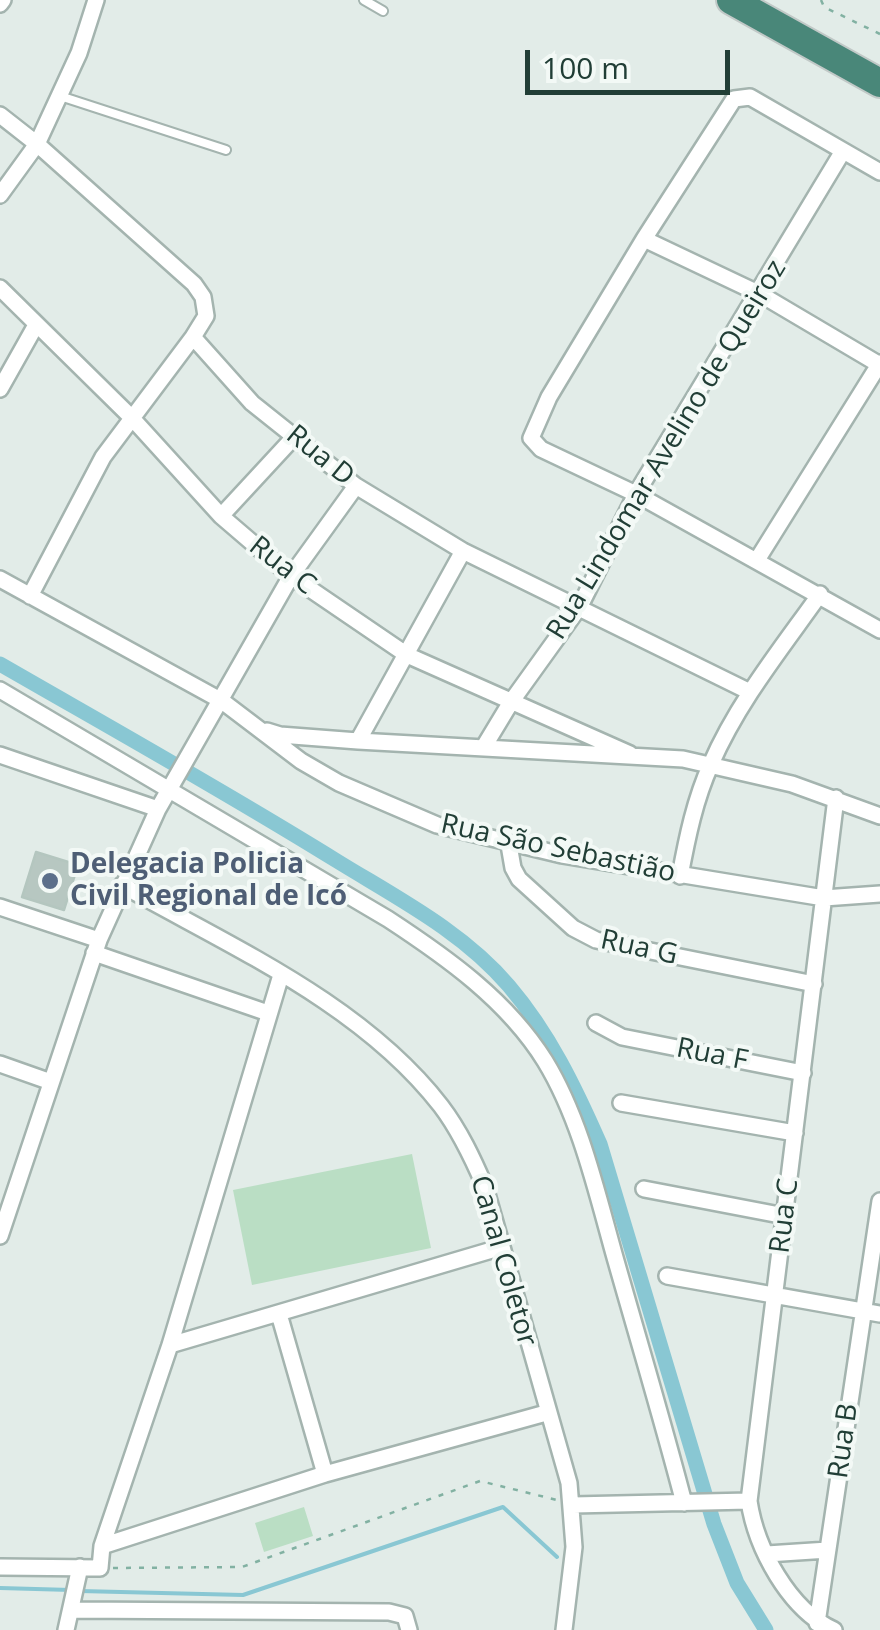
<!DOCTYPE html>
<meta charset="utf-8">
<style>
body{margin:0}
#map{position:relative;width:880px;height:1630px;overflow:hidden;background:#e2ece8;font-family:"Open Sans",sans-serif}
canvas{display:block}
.scale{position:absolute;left:525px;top:50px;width:205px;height:45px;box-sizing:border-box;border:5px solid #213e36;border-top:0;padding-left:12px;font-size:30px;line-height:35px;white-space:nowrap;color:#213e36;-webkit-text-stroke:8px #f3f9f6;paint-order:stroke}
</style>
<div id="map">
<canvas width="880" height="1630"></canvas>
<div class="scale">100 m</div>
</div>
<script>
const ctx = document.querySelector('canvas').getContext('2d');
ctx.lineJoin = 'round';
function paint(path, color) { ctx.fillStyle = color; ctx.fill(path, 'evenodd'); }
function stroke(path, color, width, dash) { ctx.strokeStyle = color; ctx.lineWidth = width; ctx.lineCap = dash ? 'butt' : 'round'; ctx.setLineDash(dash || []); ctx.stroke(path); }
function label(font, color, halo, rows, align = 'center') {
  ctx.font = font + ' "Open Sans",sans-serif'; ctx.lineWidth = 8; ctx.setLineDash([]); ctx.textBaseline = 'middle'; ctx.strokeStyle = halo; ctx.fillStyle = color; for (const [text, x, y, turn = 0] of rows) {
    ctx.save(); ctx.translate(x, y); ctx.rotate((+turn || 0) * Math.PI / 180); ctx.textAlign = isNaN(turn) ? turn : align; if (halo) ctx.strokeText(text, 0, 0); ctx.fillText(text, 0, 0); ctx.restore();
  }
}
const green = new Path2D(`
 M412 1154 431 1248 252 1285 233 1190Z
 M304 1507 313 1536 264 1552 255 1523Z`);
const stream = new Path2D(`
 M0 1588 71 1590
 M80 1591 243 1595 503 1507 557 1557`);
const canal = new Path2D(`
 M0 664C113 729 226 792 337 861 397 898 462 931 509 986 549 1033 575 1087 600 1144L714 1524 737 1583 766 1630`);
const building = new Path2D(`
 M36 852 78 865 64 910 22 897Z`);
const path = new Path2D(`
 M821 0 824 7 880 34
 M113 1568 242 1567 480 1481 557 1500`);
const service = new Path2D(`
 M364 0 383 11
 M60 96 226 150`);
const minor = new Path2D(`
 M0 4 3 0
 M0 115 37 144 194 284 203 297 206 316 193 337 252 403 356 486 463 551 750 692
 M880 172 750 97 734 99 644 239 549 397 531 438 541 449 636 494 880 630
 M0 195 37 144 79 53 96 0
 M644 239 760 294 880 365
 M0 288 131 417 221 516 291 576 407 655 630 754
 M0 389 36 325
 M221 516 295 436
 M757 560 880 363
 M0 579 222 701 301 761 339 783 437 825 562 855 824 898 880 894
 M30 596 103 457 193 337
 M0 690 388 919C446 957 507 1000 545 1061 581 1120 597 1194 616 1261 639 1342 663 1422 684 1503
 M267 731 280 735 358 741 683 759 792 784 880 816
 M358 741 463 551
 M485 745 511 702 580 606 636 494 843 151
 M0 755 158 809
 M509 845 513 868 519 879 573 928 596 940 814 984
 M680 876C687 838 695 799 711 764 738 702 781 649 820 594
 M122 885C233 948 362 1004 441 1106 460 1131 473 1159 485 1187L569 1483 574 1547 564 1630
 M0 907 99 940
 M94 953 268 1013
 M596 1023 622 1037 803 1073
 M0 1064 51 1082
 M621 1103 795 1133
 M644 1189 785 1216
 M0 1236 99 940 158 809 291 576 356 486
 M667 1276 880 1314
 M279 1314 325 1474
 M170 1345 502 1247
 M573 1505 749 1501
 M102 1546 325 1474 546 1413
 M767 1554 828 1550
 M0 1567 100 1568 102 1546 170 1345 281 975
 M72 1610 389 1612 405 1616 409 1630
 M817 1623 880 1201
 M66 1630 80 1567
 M834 1630C789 1610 756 1548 749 1501L836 798`);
const trunk = new Path2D(`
 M731 0 880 83`);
const markers = [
 [50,881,10,"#5c6f8a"]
];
const streetNames = [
 ["Rua Lindomar Avelino de Queiroz",667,450,-59],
 ["Rua D",320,456,39],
 ["Rua C",282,566,38],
 ["Rua São Sebastião",558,849,12],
 ["Rua G",639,948,12],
 ["Rua F",712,1055,11],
 ["Rua C",785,1216,-83],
 ["Canal Coletor",503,1261,74],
 ["Rua B",844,1441,-82]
];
const serviceNames = [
 ["Delegacia Policia",70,865],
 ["Civil Regional de Icó",70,897]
];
paint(green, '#badec4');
stroke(stream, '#89c7d3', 4);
stroke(canal, '#89c7d3', 15);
paint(building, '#b7c7c1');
stroke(building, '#b4c6bf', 2.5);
stroke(service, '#a4b4af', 12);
stroke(minor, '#a4b4af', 20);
stroke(trunk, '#c1c9c7', 32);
stroke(path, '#82b1a2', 2.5, [5, 8]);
stroke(service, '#fff', 8);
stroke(minor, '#fff', 15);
stroke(trunk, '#498779', 28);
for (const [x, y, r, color] of markers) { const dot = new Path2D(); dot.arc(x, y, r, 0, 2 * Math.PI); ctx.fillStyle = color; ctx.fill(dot); stroke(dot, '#f3f9f6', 4); }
label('28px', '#213e36', '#f3f9f6', streetNames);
label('bold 28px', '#4e5e75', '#f3f9f6', serviceNames, 'left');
</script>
